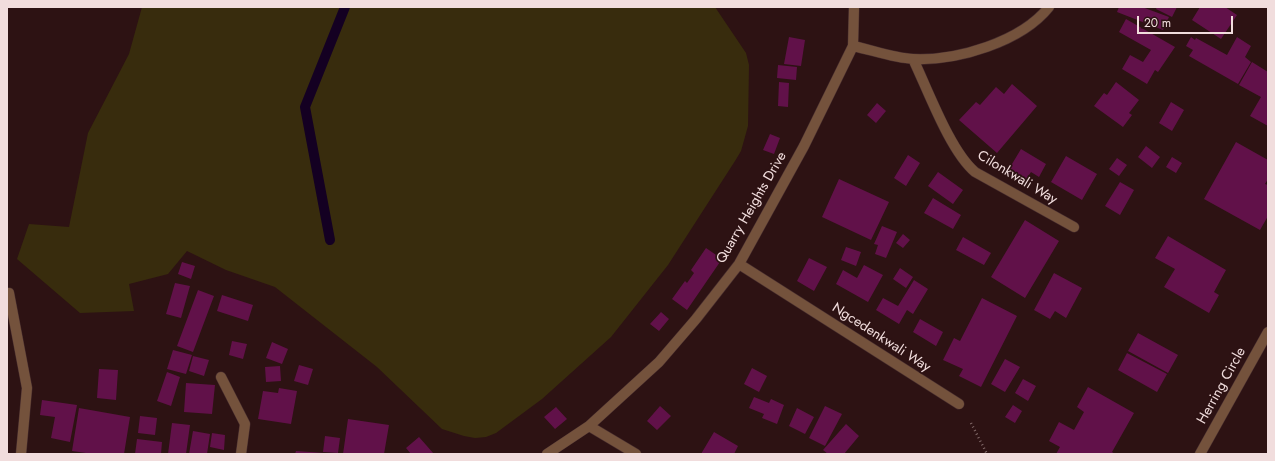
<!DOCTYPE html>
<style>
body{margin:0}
#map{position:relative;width:1275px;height:461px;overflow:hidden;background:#2d1213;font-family:Jost,sans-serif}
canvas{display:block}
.frame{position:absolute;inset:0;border:8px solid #f1dddd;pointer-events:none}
.scale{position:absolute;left:1137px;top:16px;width:96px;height:18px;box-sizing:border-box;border:2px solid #f1dddd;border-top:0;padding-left:5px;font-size:12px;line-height:14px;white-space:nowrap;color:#f1dddd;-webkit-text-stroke:3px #2d1213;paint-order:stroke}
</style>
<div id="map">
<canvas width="1275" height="461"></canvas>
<div class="frame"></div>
<div class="scale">20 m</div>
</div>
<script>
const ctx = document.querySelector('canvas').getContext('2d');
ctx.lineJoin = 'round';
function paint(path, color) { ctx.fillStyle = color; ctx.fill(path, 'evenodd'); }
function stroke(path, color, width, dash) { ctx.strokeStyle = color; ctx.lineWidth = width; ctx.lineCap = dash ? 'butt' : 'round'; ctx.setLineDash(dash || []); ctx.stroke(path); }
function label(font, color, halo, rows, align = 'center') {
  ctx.font = font + ' Jost,sans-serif'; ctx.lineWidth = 3.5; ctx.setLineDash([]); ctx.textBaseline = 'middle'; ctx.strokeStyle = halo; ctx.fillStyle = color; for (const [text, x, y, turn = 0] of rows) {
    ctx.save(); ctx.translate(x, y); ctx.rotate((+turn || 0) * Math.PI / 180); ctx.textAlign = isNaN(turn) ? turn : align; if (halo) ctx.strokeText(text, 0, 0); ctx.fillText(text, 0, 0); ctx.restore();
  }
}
const green = new Path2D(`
 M142 7H715L746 53 749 65 748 126 741 151 735 161 668 265 611 337 542 399 496 433 486 437 475 438 464 436 442 429 377 367 275 287 226 270 187 251 168 274 129 284 134 311 80 313 17 259 29 224 69 227 88 133 129 54Z`);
const stream = new Path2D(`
 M330 240 305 107 345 7`);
const building = new Path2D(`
 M1119 7H1142L1169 17 1163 30 1117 12Z
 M1157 7H1177L1172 17 1156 9Z
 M1200 7H1225L1237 15 1221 39 1192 20Z
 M1126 19 1175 47 1158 72 1155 70 1147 84 1122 69 1130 55 1143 62 1151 50 1119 32Z
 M789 37 805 40 801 66 784 64Z
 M1191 37 1195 40 1196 38 1227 55 1237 37 1251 46 1245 57 1251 62 1238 84 1189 56 1193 50 1186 46Z
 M1252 62 1268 72V126L1250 116 1261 97 1239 85Z
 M778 65 797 67 796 80 777 78Z
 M779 82 789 83 788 107 778 106Z
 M1116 82 1139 100 1129 113 1132 115 1123 127 1094 106 1104 93 1107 95Z
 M1012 84 1037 106 997 153 959 120 976 102 980 105 996 87 1004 94Z
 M1171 102 1184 110 1172 131 1159 123Z
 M877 103 886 111 876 123 867 115Z
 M770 134 780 138 774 154 763 150Z
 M1236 142 1268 160V179L1265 184 1268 185V216L1260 230 1204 199Z
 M1146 146 1160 157 1152 168 1138 157Z
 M1021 149 1046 164 1039 177 1031 172 1023 184 1006 174Z
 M908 155 920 163 906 186 894 178Z
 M1066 156 1097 174 1082 200 1051 182Z
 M1172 157 1182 163 1176 173 1166 167Z
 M1117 158 1127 165 1119 176 1109 169Z
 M938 172 963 190 953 204 928 186Z
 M839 179 889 202 871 240 822 217Z
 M1120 182 1134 190 1120 215 1105 206Z
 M933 198 961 215 953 229 924 213Z
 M1025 220 1059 241 1025 298 991 277Z
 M882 226 897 232 886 258 875 254 878 245 874 244Z
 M903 234 910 240 903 248 896 243Z
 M1168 236 1226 270 1214 292 1219 295 1209 313 1164 287 1175 269 1155 258Z
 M963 237 991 253 984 265 956 250Z
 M846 247 861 252 856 266 841 260Z
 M706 248 722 259 687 310 672 299 685 281 687 283 694 273 691 270Z
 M809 258 827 267 814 291 797 281Z
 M182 262 195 266 191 279 178 274Z
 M864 265 883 275 868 302 836 284 843 270 857 278Z
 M900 268 913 277 906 288 893 279Z
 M1054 273 1082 288 1066 318 1055 311 1050 319 1034 310Z
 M914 280 928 289 913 314 907 310 899 324 876 310 883 298 898 306Z
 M175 283 190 286 181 318 166 314Z
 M198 290 214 296 193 352 177 346Z
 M222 295 253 305 248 321 217 311Z
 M982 298 1017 316 981 387 959 376 963 369 943 360 954 338 960 341Z
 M661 312 669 319 659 331 650 324Z
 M920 319 943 332 936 346 913 332Z
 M1138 333 1178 355 1168 373 1128 351Z
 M232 341 247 344 243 359 229 355Z
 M272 342 288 349 282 364 266 358Z
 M173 350 192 355 186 374 167 369Z
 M1127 353 1167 374 1157 392 1118 370Z
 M193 356 209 360 204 376 189 371Z
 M1005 359 1020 367 1005 392 991 384Z
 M299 365 313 369 308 385 294 381Z
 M280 366 281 381 266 382 265 367Z
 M752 368 767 376 759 392 744 384Z
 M99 369 118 370 116 400 97 398Z
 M167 372 180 377 171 406 157 401Z
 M1023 379 1036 386 1028 401 1015 393Z
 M186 383 215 385 212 414 184 412Z
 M1088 387 1134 413 1112 452 1115 454H1056L1060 447 1049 441 1059 422 1074 430 1084 412 1077 407Z
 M279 388 297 391 291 424 258 419 263 391 278 393Z
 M754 397 769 403 771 399 784 405 777 424 762 418 764 414 749 408Z
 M42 400 77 405 70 442 51 438 55 417 40 415Z
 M1013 405 1022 411 1015 423 1005 417Z
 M660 406 671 416 657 430 647 421Z
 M825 406 842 414 825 446 809 438Z
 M556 407 567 419 555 429 544 417Z
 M79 408 130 417 124 454H93L72 451Z
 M797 408 814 417 805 434 789 426Z
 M140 416 157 418 155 435 138 433Z
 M348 419 389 425 384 454H343Z
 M172 423 190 425 186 454H168Z
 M846 424 859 436 844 454H828L823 450Z
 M193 431 210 434 207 454H189Z
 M714 432 738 446 734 454H701Z
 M212 433 225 435 224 450 210 447Z
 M325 436 340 438 338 453 323 452Z
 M419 437 434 454H411L406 448Z
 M137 439 162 442 161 454H135Z
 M296 451 324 453 323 454H295Z`);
const path = new Path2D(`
 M971 423 987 454`);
const minor = new Path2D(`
 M853 46C872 50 894 58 913 59 957 61 1021 42 1049 7
 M913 59C928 90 950 151 975 172L1074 227
 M739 264 959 404
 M7 293H9L27 388 21 454
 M221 377 245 424 241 454
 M589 426 636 454
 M547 454 589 426 659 362 696 319 739 264 804 146 853 46 854 7
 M1200 454 1268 332`);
const streetNames = [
 ["Cilonkwali Way",1017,178,31],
 ["Quarry Heights Drive",752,208,-60],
 ["Ngcedenkwali Way",881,338,33],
 ["Herring Circle",1222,386,-61]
];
paint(green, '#382c0d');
stroke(stream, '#140022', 10);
paint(building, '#611149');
stroke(minor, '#482e2f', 11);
stroke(path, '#826a6a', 2.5, [1, 3]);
stroke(minor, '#74523c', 10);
label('14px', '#f1dddd', '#2d1213', streetNames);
</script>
